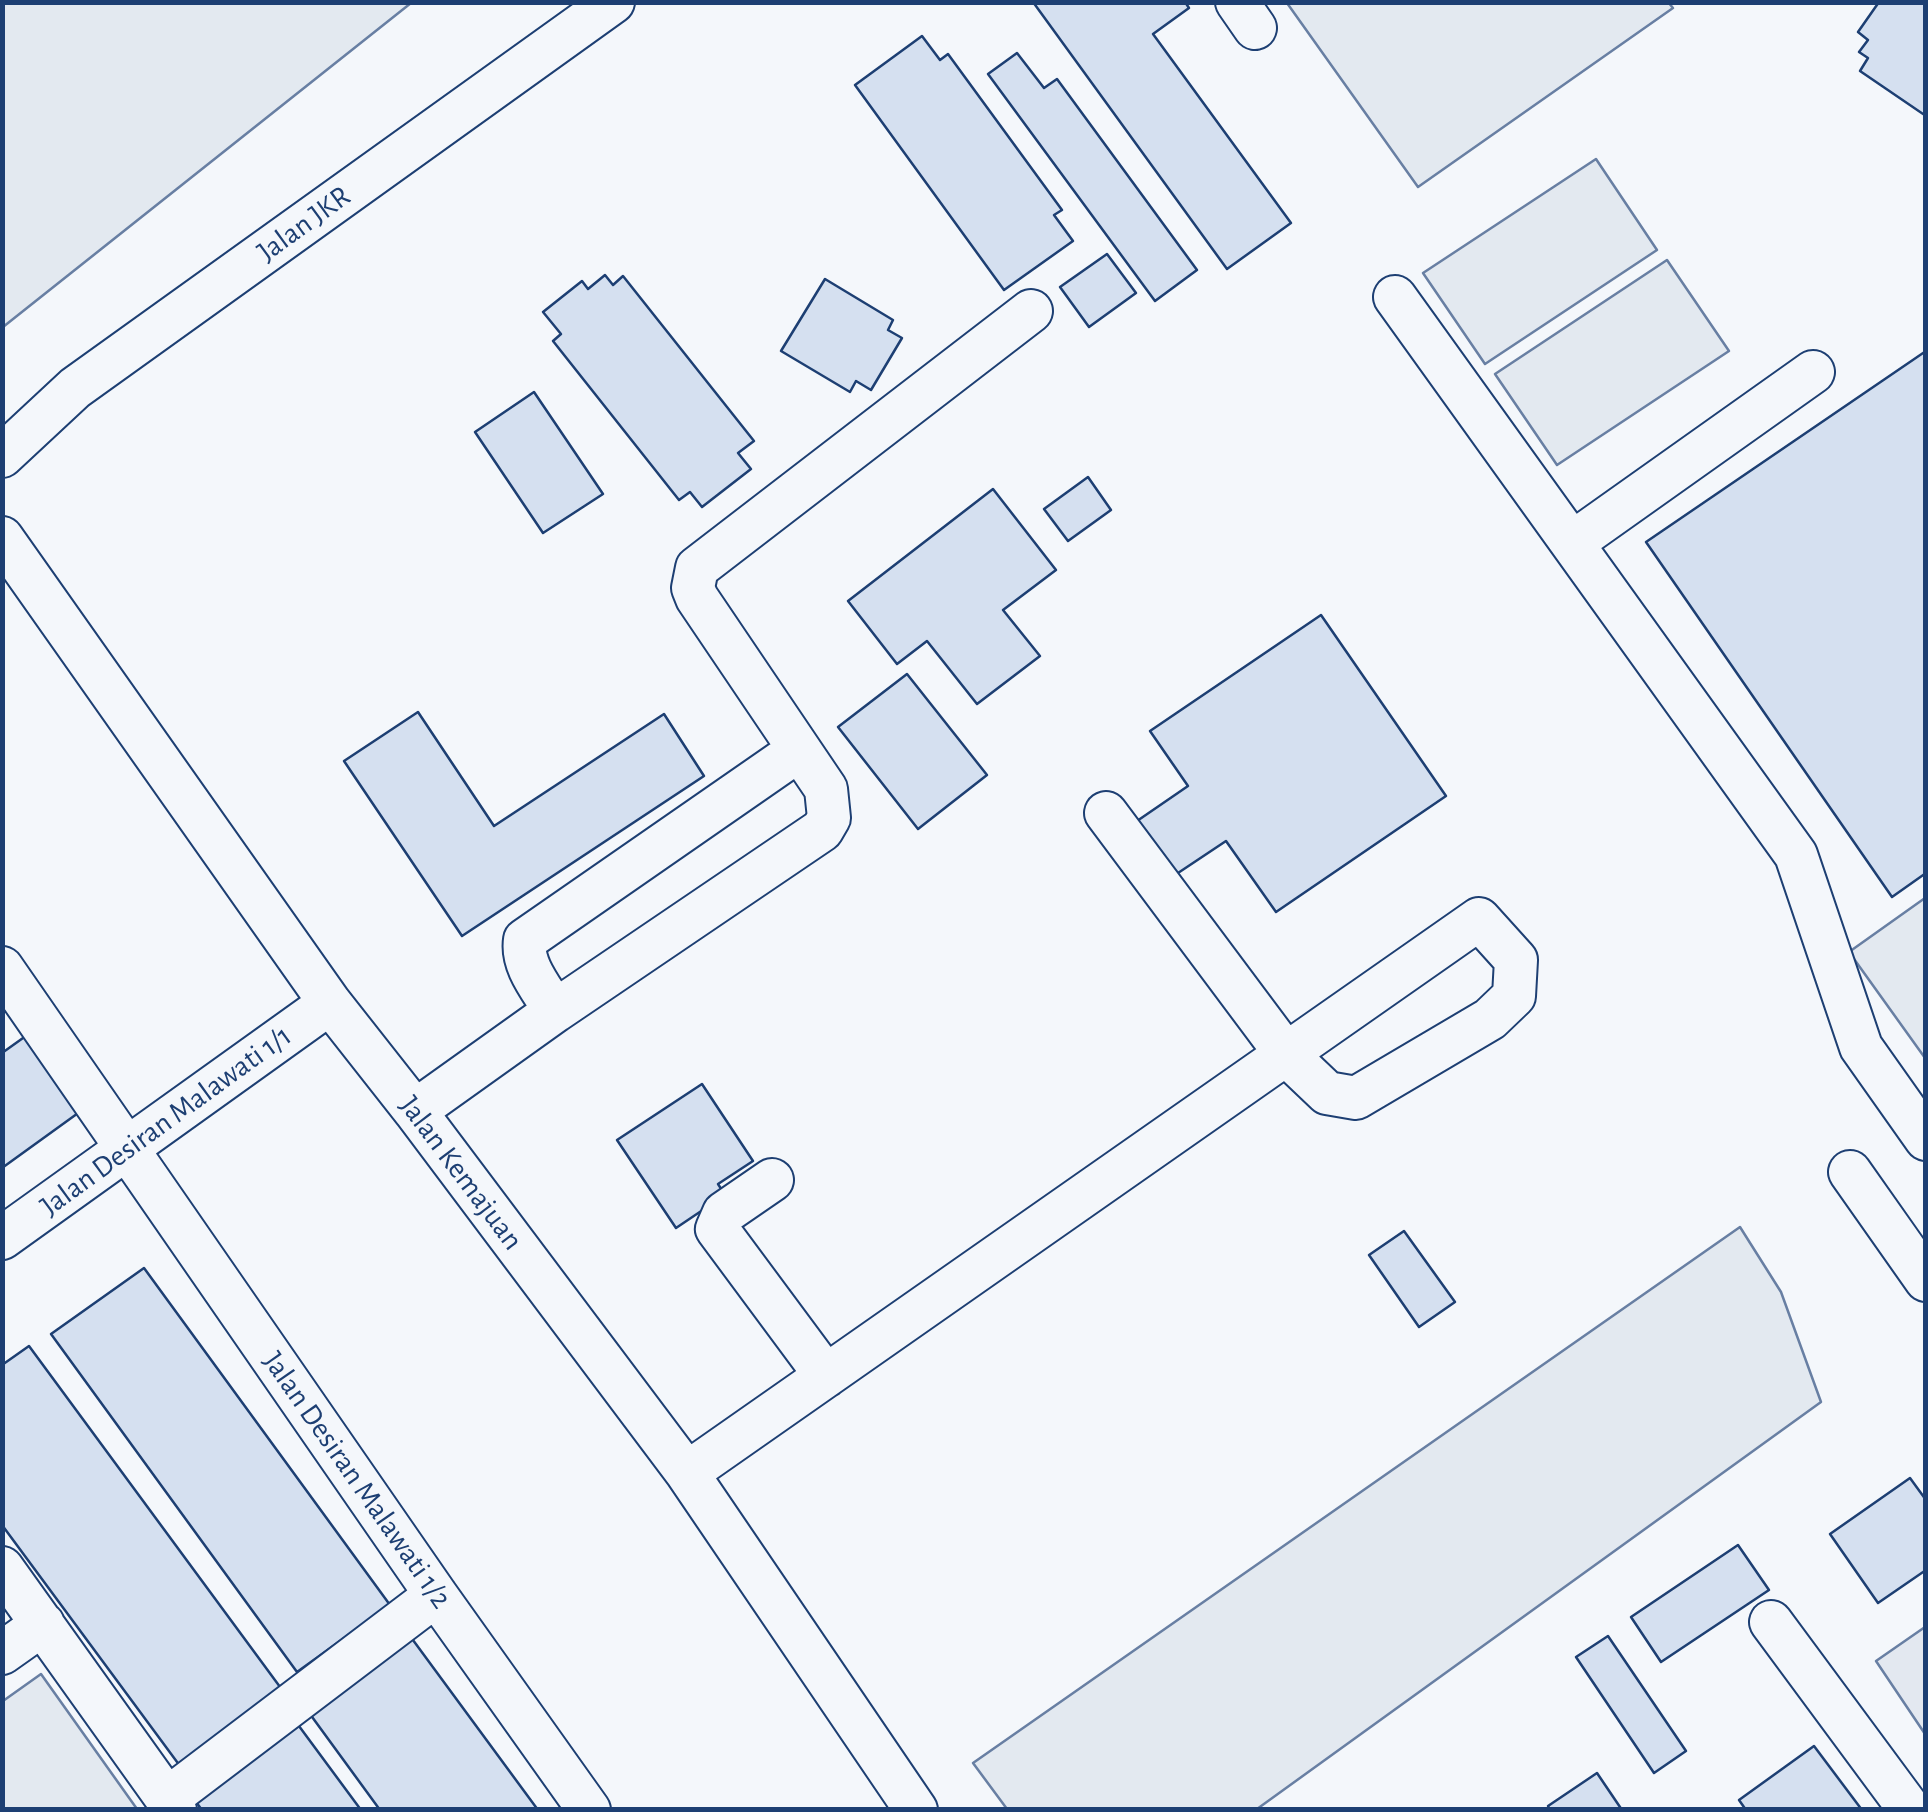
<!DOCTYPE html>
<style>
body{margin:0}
#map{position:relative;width:1928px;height:1812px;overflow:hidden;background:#f4f7fb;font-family:"Alegreya Sans",sans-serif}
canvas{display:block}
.frame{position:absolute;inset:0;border:5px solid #1d3f73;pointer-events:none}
</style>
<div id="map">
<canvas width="1928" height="1812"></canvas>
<div class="frame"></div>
</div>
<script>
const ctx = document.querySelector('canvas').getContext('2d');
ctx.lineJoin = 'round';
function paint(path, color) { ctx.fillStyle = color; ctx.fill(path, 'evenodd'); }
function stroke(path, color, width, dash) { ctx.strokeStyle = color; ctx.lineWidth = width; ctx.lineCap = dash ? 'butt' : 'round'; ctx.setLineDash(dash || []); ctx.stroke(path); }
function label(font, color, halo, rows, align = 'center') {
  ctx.font = font + ' "Alegreya Sans",sans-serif'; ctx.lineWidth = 8; ctx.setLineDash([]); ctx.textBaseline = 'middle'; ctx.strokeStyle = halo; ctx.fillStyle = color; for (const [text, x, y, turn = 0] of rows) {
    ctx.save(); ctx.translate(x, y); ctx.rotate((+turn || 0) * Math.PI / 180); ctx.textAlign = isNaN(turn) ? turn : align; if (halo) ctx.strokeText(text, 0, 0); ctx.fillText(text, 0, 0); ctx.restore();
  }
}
const green = new Path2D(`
 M3 2H411V3L3 327Z
 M1668 2 1673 8 1418 187 1287 3Z
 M1596 159 1657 250 1485 364 1423 273Z
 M1667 260 1729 351 1557 465 1495 374Z
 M1925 898V1058L1849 952Z
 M1740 1227 1781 1292 1821 1402 1257 1809H1007L973 1763Z
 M41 1674 137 1809H3V1701Z`);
const parking = new Path2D(`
 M1925 1627V1734L1876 1661Z`);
const building = new Path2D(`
 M1033 2H1185L1189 8 1153 34 1291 223 1227 269Z
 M1879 2H1926V116L1860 71 1868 58 1859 52 1868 40 1858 32Z
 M922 36 940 60 948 54 1062 210 1054 215 1073 241 1004 290 855 85Z
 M1017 53 1044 88 1057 79 1197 270 1155 301 988 74Z
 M1107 254 1136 293 1089 327 1060 287Z
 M605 275 613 285 623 276 754 441 738 453 751 469 702 507 690 492 679 500 553 341 561 334 543 312 582 281 588 289Z
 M825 279 893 320 888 330 902 338 871 390 856 381 850 392 781 351Z
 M1926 351V873L1892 897 1646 542Z
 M534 392 603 494 543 533 475 432Z
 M1088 477 1111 510 1068 541 1044 509Z
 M993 489 1056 570 1003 610 1040 656 977 704 927 641 897 664 848 601Z
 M1321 615 1446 796 1276 912 1226 841 1175 875 1137 821 1188 786 1150 731Z
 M907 674 987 775 918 829 838 727Z
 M418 712 494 826 664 714 704 776 462 936 344 761Z
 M37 1028 92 1103 2 1168V1053Z
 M702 1084 753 1161 718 1184 725 1195 676 1228 617 1140Z
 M1404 1231 1455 1302 1419 1327 1369 1255Z
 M144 1268 390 1605 297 1672 51 1334Z
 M29 1346 283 1691 180 1766 2 1525V1365Z
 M1910 1478 1926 1500V1570L1878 1603 1830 1534Z
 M1738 1545 1769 1590 1661 1662 1631 1617Z
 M410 1636 538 1810H380L307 1710Z
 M1608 1636 1686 1751 1654 1773 1576 1657Z
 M296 1722 361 1810H202L193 1798Z
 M1814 1746 1862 1810H1746L1739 1800Z
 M1597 1773 1622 1810H1550L1548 1806Z`);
const minor = new Path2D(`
 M1237 2 1255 28
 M1395 297 1796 855 1861 1047 1926 1139
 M2 456 75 388 613 2
 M2 538 330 1003 415 1111 687 1473 916 1810
 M1572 543 1813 372
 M2 968 436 1595 589 1810
 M555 1011C543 990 521 966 525 940L799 750
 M415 1111 555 1011 822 830 829 818 826 789 697 598 693 588 697 568 1031 311
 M1850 1172 1926 1280
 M772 1180 724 1213 717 1229 826 1376
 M2 1238 330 1003
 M687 1473 1479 919 1516 960 1514 996 1490 1019 1356 1098 1327 1093 1286 1054 1106 813
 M2 1568 175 1810
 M1771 1622 1910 1810
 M2 1653 43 1624
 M167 1799 436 1595`);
const streetNames = [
 ["Jalan JKR",304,224,-36],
 ["Jalan Desiran Malawati 1/1",166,1121,-36],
 ["Jalan Kemajuan",461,1173,53],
 ["Jalan Desiran Malawati 1/2",357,1480,55]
];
paint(green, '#e3e9f0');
stroke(green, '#687fa3', 2.5);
paint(parking, '#e3e8f0');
stroke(parking, '#687fa3', 2.5);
paint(building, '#d5e0f0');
stroke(building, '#1d3f73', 2.5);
stroke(minor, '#1d3f73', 46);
stroke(minor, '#f4f7fb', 42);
label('30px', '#1d3f73', '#f4f7fb', streetNames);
</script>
